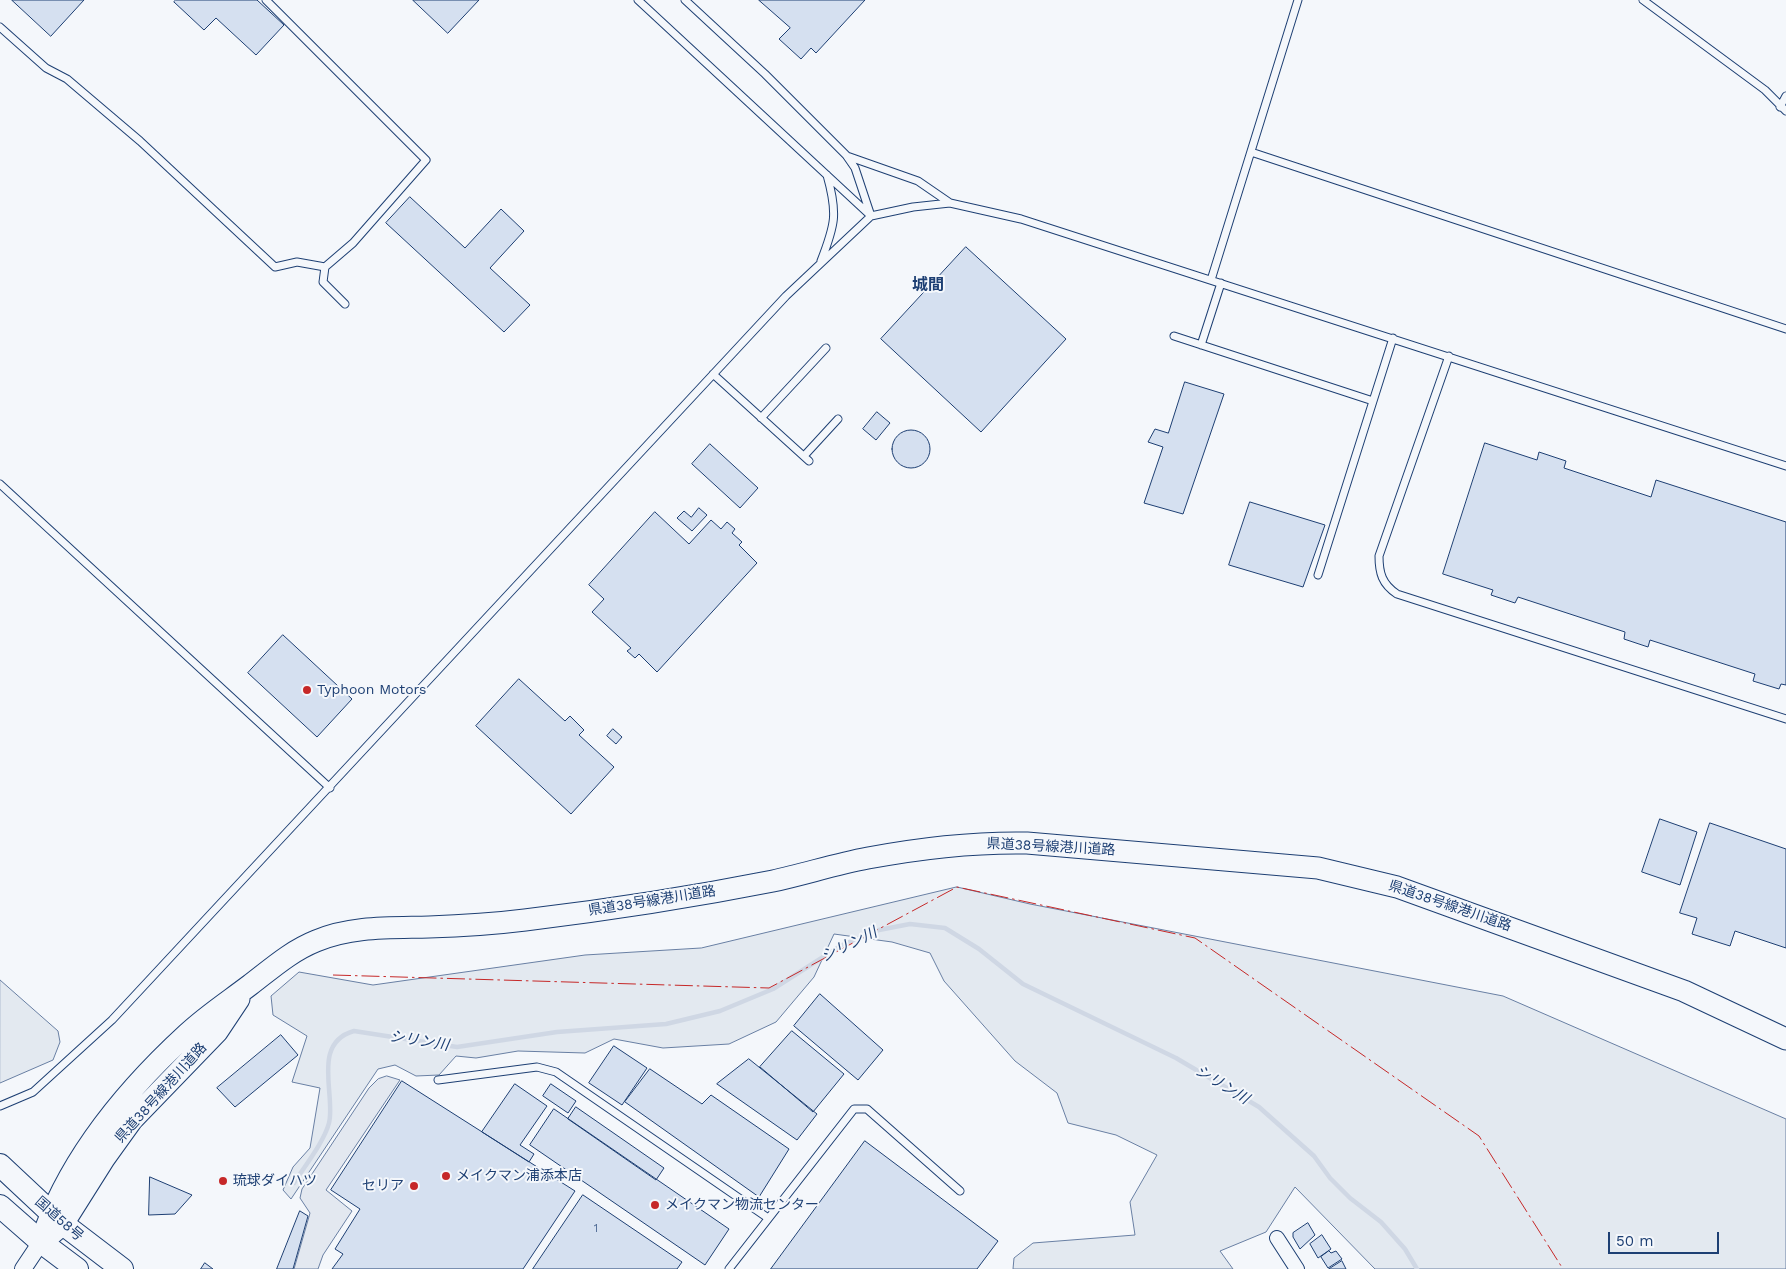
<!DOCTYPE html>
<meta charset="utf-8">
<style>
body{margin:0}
#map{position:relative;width:1786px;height:1269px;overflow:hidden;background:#f4f7fb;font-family:"Work Sans",sans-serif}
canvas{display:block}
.scale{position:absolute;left:1608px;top:1232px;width:111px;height:22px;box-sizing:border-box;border:2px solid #1d3f73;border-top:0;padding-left:6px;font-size:15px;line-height:18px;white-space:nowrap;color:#1d3f73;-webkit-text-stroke:4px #f4f7fb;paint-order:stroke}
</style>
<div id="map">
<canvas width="1786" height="1269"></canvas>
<div class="scale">50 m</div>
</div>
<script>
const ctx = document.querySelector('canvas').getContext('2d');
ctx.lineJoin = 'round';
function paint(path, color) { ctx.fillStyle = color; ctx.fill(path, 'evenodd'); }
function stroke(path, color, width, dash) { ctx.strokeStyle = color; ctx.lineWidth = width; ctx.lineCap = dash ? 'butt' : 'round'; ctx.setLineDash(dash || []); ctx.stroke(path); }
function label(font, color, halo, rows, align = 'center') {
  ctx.font = font + ' "Work Sans","Noto Sans JP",sans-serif'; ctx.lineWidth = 4; ctx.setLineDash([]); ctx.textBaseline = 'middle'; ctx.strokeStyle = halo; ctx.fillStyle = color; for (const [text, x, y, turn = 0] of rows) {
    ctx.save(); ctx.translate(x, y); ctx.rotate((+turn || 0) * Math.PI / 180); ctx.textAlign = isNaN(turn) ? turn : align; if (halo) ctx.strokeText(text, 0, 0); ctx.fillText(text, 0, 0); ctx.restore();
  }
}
const green = new Path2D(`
 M957 887 1030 904 1503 996 1786 1119V1269H1375L1295 1187 1266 1232 1220 1251 1233 1269H1013L1014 1258 1033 1243 1135 1235 1130 1202 1157 1155 1116 1135 1068 1123 1057 1093 1015 1061 944 981 930 953 892 942 834 934 814 977 776 1022 729 1044 663 1048 614 1039 585 1053 518 1051 476 1058 456 1056 439 1075 416 1076 395 1065 378 1069 291 1199 283 1190 293 1167 310 1148 320 1088 292 1082 307 1036 273 1015 271 996 299 972 373 985 585 955 701 948Z
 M0 980 58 1031 60 1042 53 1060 0 1083Z`);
const parking = new Path2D(`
 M387 1076 400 1080 326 1190 352 1211 323 1255 318 1269H294L310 1213 300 1198 302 1189 369 1088 378 1079Z`);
const stream = new Path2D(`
 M294 1183C304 1167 324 1142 329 1123 336 1095 311 1043 354 1031L457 1047 557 1032 666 1024 720 1011 773 989 842 945 879 930 910 924 945 928 979 949 1023 984 1176 1058 1259 1107 1314 1156 1330 1178 1350 1198 1381 1222 1405 1249 1417 1269`);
const building = new Path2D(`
 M12 0H84L51 36Z
 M176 0H257L284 25 256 55 216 18 204 30 174 2Z
 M413 0H479L448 33Z
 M759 0H865L816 53 811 48 801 59 779 39 790 28Z
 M410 197 465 248 501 209 524 231 490 268 530 305 504 332 386 223Z
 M966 247 1066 339 981 432 881 339Z
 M1185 382 1224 394 1183 514 1144 503 1163 447 1148 442 1155 429 1168 433Z
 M877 412 890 423 876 440 863 429Z
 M892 449a19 19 0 1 1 38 0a19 19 0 1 1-38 0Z
 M1485 443 1537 460 1539 452 1566 461 1564 468 1651 497 1656 480 1786 522V685L1781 684 1779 689 1753 681 1755 674 1650 640 1648 647 1624 639 1625 632 1518 597 1515 603 1491 595 1493 590 1443 574Z
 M710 444 758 488 740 508 692 464Z
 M1250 502 1325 525 1303 587 1229 565Z
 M699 508 707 515 692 531 677 518 684 511 691 517Z
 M655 512 689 544 711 520 721 529 727 522 735 529 732 533 742 542 739 545 757 563 657 672 639 654 635 658 627 651 631 648 592 612 604 599 589 585Z
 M283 635 352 699 317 737 248 673Z
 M519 679 565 721 570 716 584 730 579 735 614 767 571 814 476 726Z
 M613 729 622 737 616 744 607 736Z
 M1660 819 1697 832 1680 885 1642 872Z
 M1710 823 1786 849V948L1735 931 1730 946 1692 934 1697 918 1680 913Z
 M820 994 883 1050 858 1080 794 1026Z
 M792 1031 844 1074 813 1112 760 1067Z
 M281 1035 298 1055 235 1107 217 1088Z
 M614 1046 647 1068 622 1105 589 1083Z
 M749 1059 817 1114 797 1140 717 1084Z
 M650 1069 702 1104 711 1095 789 1149 759 1197 625 1102Z
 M402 1081 575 1191 523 1269H332L343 1254 335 1249 360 1209 331 1190Z
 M515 1084 547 1106 520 1145 534 1154 529 1162 482 1132Z
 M551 1084 576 1101 568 1113 543 1096Z
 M576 1107 664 1168 656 1180 568 1119Z
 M554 1109 729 1229 705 1265 530 1145Z
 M865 1141 998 1241 977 1269H771Z
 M150 1177 192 1195 175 1214 149 1215Z
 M583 1195 682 1262 677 1269H533Z
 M300 1211 308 1216 293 1269H277Z
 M1308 1223 1315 1235 1300 1249 1293 1237V1233Z
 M1322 1235 1331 1249 1318 1258 1310 1244Z
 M1329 1251 1331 1253 1336 1251 1342 1259 1328 1268 1321 1257Z
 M1342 1261 1346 1269H1329Z
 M205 1263 213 1269H201Z`);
const service = new Path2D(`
 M266 0 426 160 353 243 325 267 323 282 345 304
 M638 0 871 216
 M685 0 765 74 846 155 855 168 871 216
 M1643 0 1765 90 1786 111
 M0 27 46 68 67 79 140 141 275 267 297 262 325 267
 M1780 107 1786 96
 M1251 152 1786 329
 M847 156 918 181 950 203
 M821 261C835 225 838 214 827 175
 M1211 280 1298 0
 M1174 336 1373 401
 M1201 345 1221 283
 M1449 356 1379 556C1379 573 1382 584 1397 594L1786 719
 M713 374 809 461
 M761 418 826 348
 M804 456 838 419
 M0 484 330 788
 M1318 575 1393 338
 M438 1080 537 1067 556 1072 768 1218
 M0 1106 33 1092 112 1020 786 296 871 216 913 207 950 203 1021 219 1786 466
 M729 1269 854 1109H867L960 1191`);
const minor = new Path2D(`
 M1277 1238 1297 1269`);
const tertiary = new Path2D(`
 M23 1269 41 1242`);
const primary = new Path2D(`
 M49 1236 63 1224 104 1159 132 1120 217 1032 239 999
 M41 1242C67 1161 125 1091 187 1034 206 1016 229 1001 250 985 271 969 291 951 316 941 352 926 390 928 429 927 461 926 493 924 525 920 608 910 692 897 773 881 805 874 836 864 868 858 921 848 973 842 1027 843L1318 868 1397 887 1684 991 1786 1039`);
const trunk = new Path2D(`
 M0 1165 63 1224 122 1269
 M0 1206 41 1242 77 1269`);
const power = new Path2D(`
 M333 975 769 988 957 887 1195 938 1479 1136 1563 1269`);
const markers = [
 [307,690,5,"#c62828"],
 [446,1176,5,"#c62828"],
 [223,1181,5,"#c62828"],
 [414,1186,5,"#c62828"],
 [655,1205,5,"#c62828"]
];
const numberNames = [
 ["1",596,1229]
];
const poiNames = [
 ["Typhoon Motors",317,690],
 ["メイクマン浦添本店",456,1176],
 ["琉球ダイハツ",233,1181],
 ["セリア",404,1186,"right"],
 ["メイクマン物流センター",665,1205]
];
const streetNames = [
 ["県道38号線港川道路",1051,847,3],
 ["県道38号線港川道路",652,901,-9],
 ["県道38号線港川道路",1450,906,19],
 ["県道38号線港川道路",161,1093,-48],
 ["国道58号",59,1219,41]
];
const waterNames = [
 ["シリン川",849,945,-26],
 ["シリン川",419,1041,9],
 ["シリン川",1222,1085,31]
];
const quarterNames = [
 ["城間",928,285]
];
paint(green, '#e3e9f0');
stroke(green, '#687fa3', 1);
paint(parking, '#e3e8f0');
stroke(parking, '#687fa3', 1);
stroke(stream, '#cfd7e4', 4.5);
paint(building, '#d5e0f0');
stroke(building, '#1d3f73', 1);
stroke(service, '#1d3f73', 9);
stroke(minor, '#1d3f73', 16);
stroke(tertiary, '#1d3f73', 18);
stroke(primary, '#1d3f73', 23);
stroke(trunk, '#1d3f73', 24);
stroke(service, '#f4f7fb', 7);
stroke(minor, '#f4f7fb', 14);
stroke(tertiary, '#f4f7fb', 16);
stroke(primary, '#f4f7fb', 21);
stroke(trunk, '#f4f7fb', 22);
stroke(power, '#c62828', 1, [18, 4, 2.5, 4]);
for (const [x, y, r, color] of markers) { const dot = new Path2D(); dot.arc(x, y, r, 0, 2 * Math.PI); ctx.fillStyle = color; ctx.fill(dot); stroke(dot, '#f4f7fb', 2); }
label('11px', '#4b6792', null, numberNames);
label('14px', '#1d3f73', '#f4f7fb', poiNames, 'left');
label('14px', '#1d3f73', '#f4f7fb', streetNames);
label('italic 15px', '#1d3f73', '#f4f7fb', waterNames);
label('bold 16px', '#1d3f73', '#f4f7fb', quarterNames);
</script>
